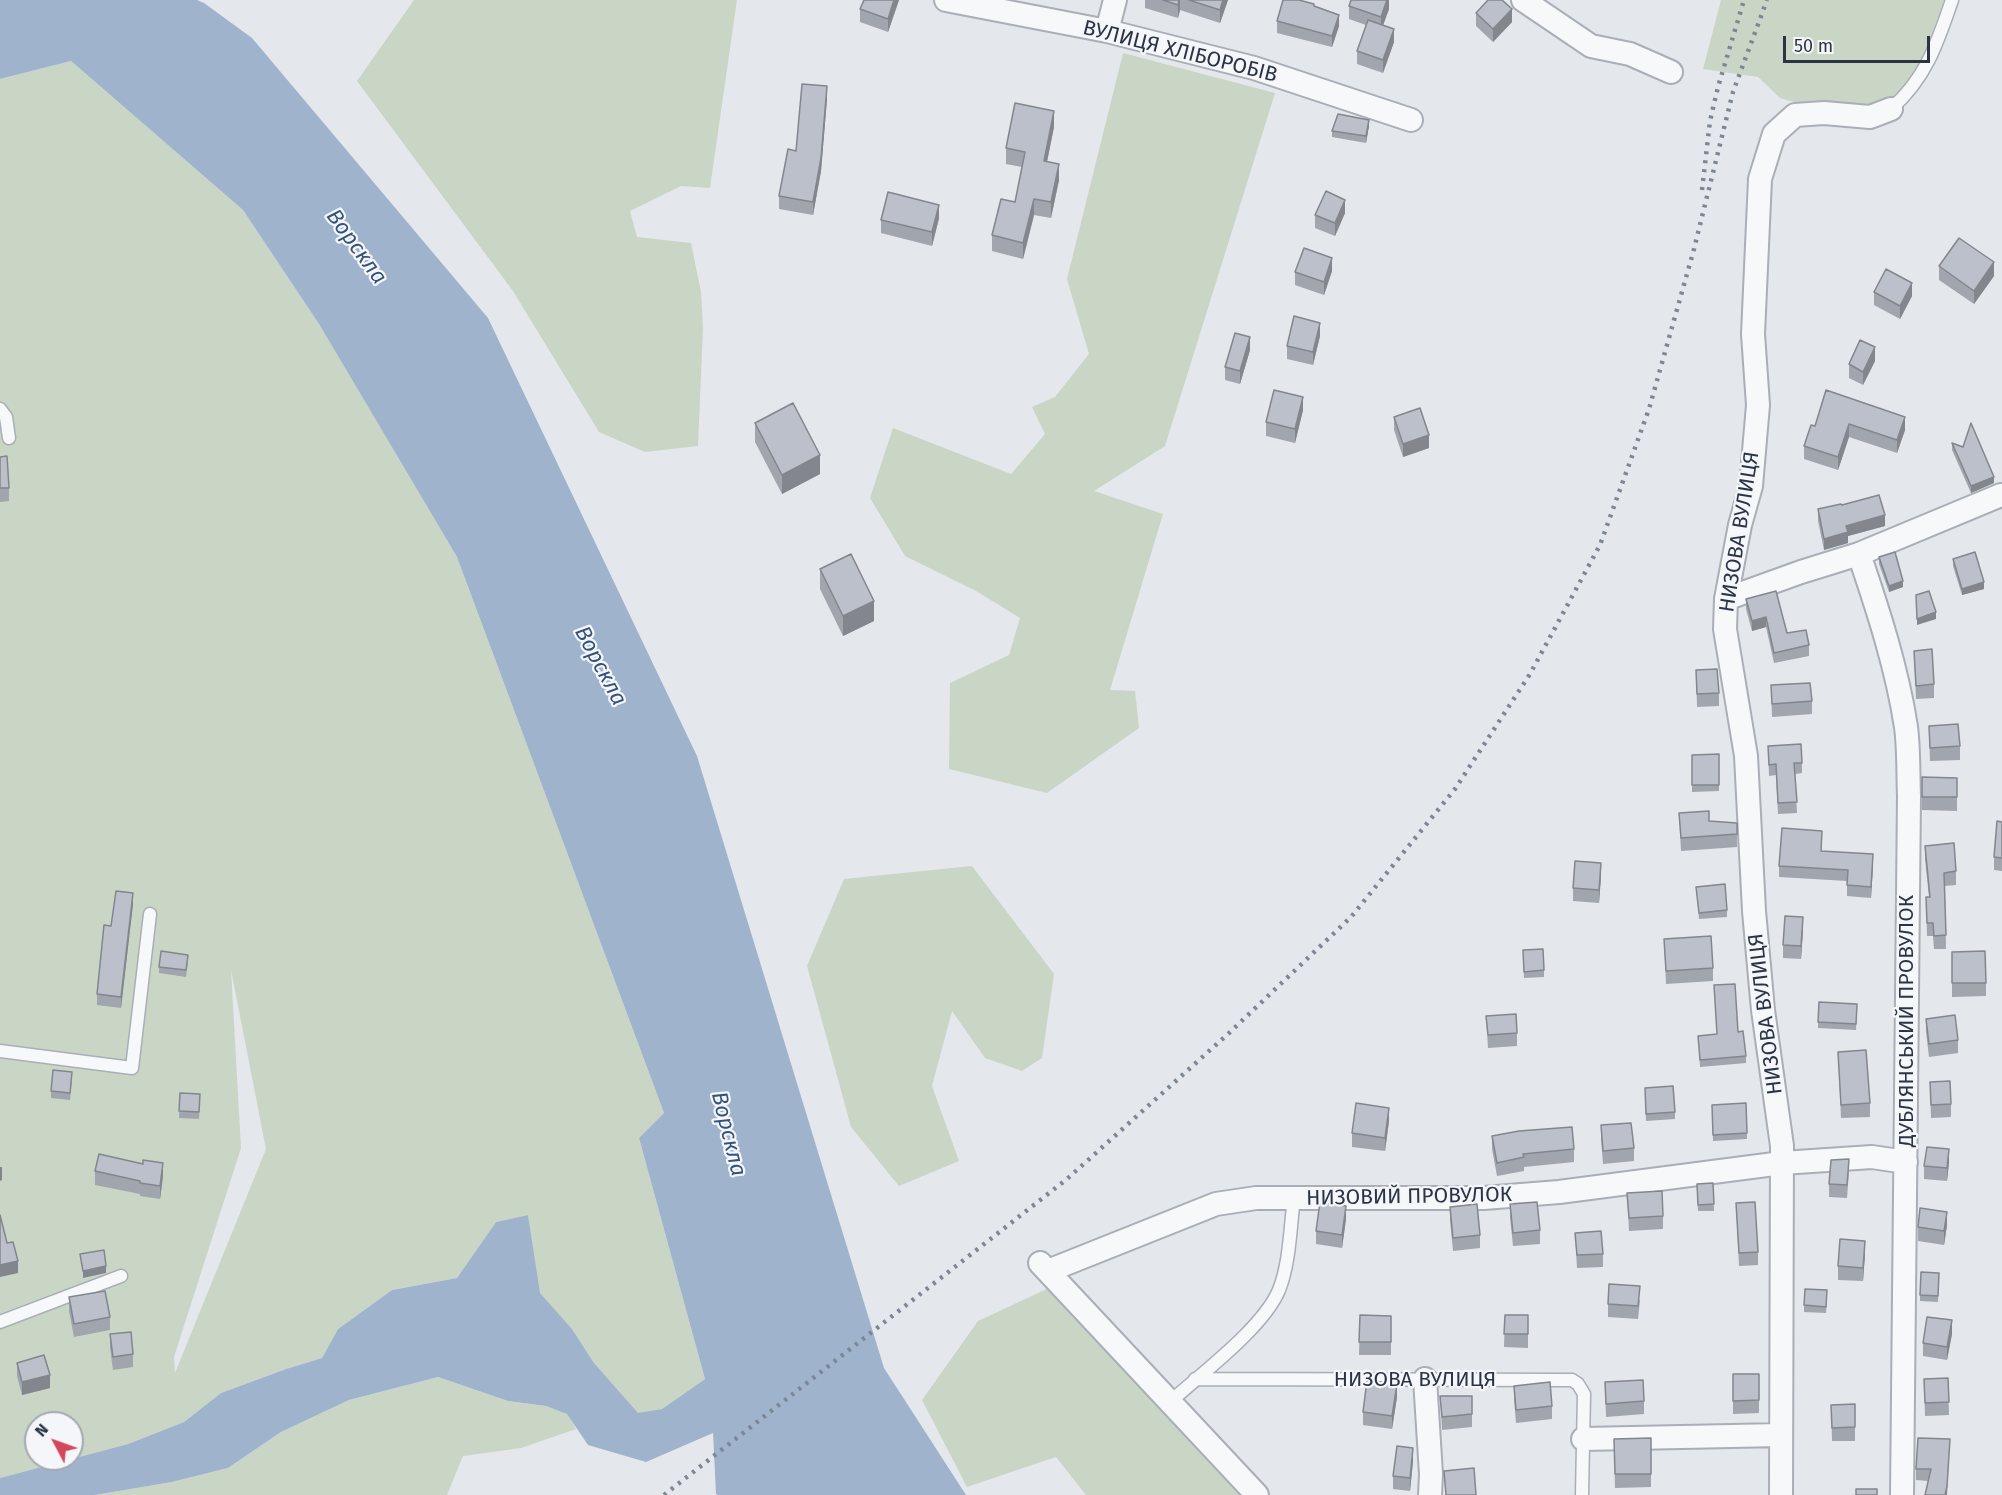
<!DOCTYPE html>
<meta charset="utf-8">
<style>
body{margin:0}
#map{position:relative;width:2002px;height:1495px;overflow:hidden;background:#e4e7ec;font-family:"Fira Sans",sans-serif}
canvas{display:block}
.north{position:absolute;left:24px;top:1411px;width:60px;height:60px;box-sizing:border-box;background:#f4f6f9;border:2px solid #a4a8b1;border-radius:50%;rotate:311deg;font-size:16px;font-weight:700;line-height:24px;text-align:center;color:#2b3445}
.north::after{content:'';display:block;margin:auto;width:21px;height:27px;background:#d1495b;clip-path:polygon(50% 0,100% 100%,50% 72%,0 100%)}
.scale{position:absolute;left:1783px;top:36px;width:147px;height:27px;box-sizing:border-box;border:3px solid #2b3445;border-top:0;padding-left:8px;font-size:18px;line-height:21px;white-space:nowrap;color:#2b3445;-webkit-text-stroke:4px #f4f6f9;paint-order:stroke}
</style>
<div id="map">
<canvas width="2002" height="1495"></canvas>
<div class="north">N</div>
<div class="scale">50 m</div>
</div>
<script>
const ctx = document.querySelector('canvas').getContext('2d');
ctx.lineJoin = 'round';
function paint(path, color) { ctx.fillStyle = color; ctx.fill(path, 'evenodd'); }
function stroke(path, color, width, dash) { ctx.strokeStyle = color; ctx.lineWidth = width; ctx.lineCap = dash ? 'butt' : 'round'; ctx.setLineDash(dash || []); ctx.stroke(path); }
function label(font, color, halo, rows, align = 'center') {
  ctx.font = font + ' "Fira Sans",sans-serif'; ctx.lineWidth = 4.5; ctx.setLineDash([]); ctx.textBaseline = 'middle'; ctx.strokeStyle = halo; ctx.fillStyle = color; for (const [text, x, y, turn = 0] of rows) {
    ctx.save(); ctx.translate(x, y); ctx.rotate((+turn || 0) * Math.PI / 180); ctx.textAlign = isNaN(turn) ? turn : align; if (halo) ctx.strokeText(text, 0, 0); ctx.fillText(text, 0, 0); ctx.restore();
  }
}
const green = new Path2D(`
 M414 0H737L710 188 681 186 630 211 637 237 691 243 701 292 703 328 698 446 645 452 599 432 513 291 357 81Z
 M1721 0H1949L1930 57 1905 96 1867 111 1805 105 1780 98 1758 77 1703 69Z
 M1123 53 1275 93 1165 446 1094 491 1163 514 1110 690 1135 691 1139 728 1047 793 949 769 950 683 1009 655 1020 618 976 591 905 556 870 498 893 428 1011 474 1045 434 1032 407 1055 397 1089 354 1067 279Z
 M71 61 243 210 319 324 457 557 664 1113 639 1138 705 1379 662 1409 638 1414 594 1363 572 1329 539 1293 528 1215 496 1222 457 1278 392 1290 338 1329 322 1358 286 1369 221 1393 184 1422 128 1444 0 1478V79ZM231 970 266 1149 175 1373 174 1357 241 1148ZM36 1423H72V1459H36Z
 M972 866 1054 974 1042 1058 1022 1071 985 1058 952 1011 932 1086 959 1161 899 1186 851 1127 807 966 844 879Z
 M1049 1288 1242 1495H1086L1056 1457 967 1487 922 1400 978 1321Z
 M438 1377 508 1401 546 1406 568 1414 576 1429 521 1448 463 1456 447 1495H95L172 1482 228 1468 281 1432 349 1400Z`);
const water = new Path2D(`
 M0 0H197L204 3 252 38 488 318 697 756 884 1368 966 1495H718L716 1494 713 1433 646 1462 588 1445 567 1414 546 1406 508 1401 438 1377 349 1400 281 1432 228 1468 172 1482 95 1495H0V1478L128 1444 184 1422 221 1393 286 1369 322 1358 338 1329 392 1290 457 1278 496 1222 528 1215 540 1293 572 1329 594 1363 638 1413 662 1409 705 1379 639 1138 664 1113 457 557 319 324 243 210 71 61 0 79Z`);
const lane = new Path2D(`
 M1891 109C1926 78 1937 44 1952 0
 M0 409 6 417 9 438
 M0 1051 132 1068 150 914
 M0 1322 121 1276
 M1195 1379 1572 1380 1578 1384 1584 1394 1582 1495
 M1170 1402C1202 1373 1263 1328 1279 1290 1290 1262 1290 1228 1294 1198`);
const street = new Path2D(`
 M946 0 1107 31 1254 68 1411 120
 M1523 0 1591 46 1630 54 1671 72
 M1107 31 1115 0
 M1859 554C1878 610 1897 668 1906 727 1909 750 1908 773 1909 796L1902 1495
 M1726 599 1801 572 1859 554 2001 495
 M1040 1263 1257 1495
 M1048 1271 1216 1204 1256 1198H1484L1559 1192 1782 1163 1872 1157 1906 1162
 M1425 1379 1431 1474 1430 1495
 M1583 1439 1781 1435
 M1781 1495 1782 1146 1763 1010 1754 911 1746 756 1725 629 1726 599 1740 525 1751 486 1758 405 1753 334 1760 179 1774 134 1795 115 1824 113 1870 117 1891 109`);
const rail = new Path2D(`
 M1702 190 1710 121 1718 87 1744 0
 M664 1495 1067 1179 1228 1034 1351 917 1455 789 1530 674 1600 545 1649 409 1694 249 1733 92 1767 0`);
const wall = new Path2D(`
 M899 0 888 32 860 22V9Z
 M1145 0H1228L1220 23 1180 10 1178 18 1145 8Z
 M1389 0V9L1383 25 1394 42 1383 73 1357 64V51L1366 25 1349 19V6Z
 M1476 13 1512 22 1493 42 1476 26Z
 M1277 21 1339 26 1332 47 1277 33Z
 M827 99 821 171 813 215 779 209V196L796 151Z
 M1369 126 1366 143 1332 137V131Z
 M1054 127 1047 161 1059 180 1051 218 1034 215 1023 259 992 251V235L1015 202 1022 167 1006 164V148Z
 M1345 213 1335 236 1315 228V215Z
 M939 218 932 246 881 233V220Z
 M1939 266 1994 276 1974 304 1939 280Z
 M1332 271 1324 295 1295 285V272Z
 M1874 292 1912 296 1900 319 1874 305Z
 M1320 336 1313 365 1287 359V346Z
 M1250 350 1240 384 1225 380V367Z
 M1875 361 1863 385 1849 378V364Z
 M1826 390 1905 430 1897 453 1849 437 1838 470 1804 459V446L1815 426Z
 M1303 410 1295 443 1266 436V422Z
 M1394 417 1429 448 1403 457 1394 430Z
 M755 423 820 474 782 494 755 442Z
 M1952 443 1994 483 1971 493 1952 450Z
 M0 457 9 488V501L0 502Z
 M1842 505 1885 526 1848 536V543L1824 550 1818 521V509Z
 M1879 557 1903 587 1889 592 1879 564Z
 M1953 559 1984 589 1962 595 1953 566Z
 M820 569 874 621 843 636 820 589Z
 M1746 599 1787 633 1809 645V656L1774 663 1766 627 1752 631 1746 609Z
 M1914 651 1934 684V698L1916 699Z
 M1696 670 1719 693V706L1697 707Z
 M1771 685 1812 701V714L1772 717Z
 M1929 726 1960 746V760L1930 761Z
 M1768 746 1802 763V773L1795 774 1797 813 1778 814 1776 775 1769 776Z
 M1719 754V791L1692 792V755Z
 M1922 777 1957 778V811L1922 810Z
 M1679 813 1709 821 1737 834V847L1681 851Z
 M2002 822V871L1994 870V857Z
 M1822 842V851L1873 865 1871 898 1847 896V881L1779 877V866Z
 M1925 846 1956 871V885L1945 886 1946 949H1934L1933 936H1927L1926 897H1929L1925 859Z
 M1601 876 1599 903 1573 901V888Z
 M1696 887 1727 910V917L1699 919Z
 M133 904 121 1008 97 1005V994L111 926Z
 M1803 930 1801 959 1783 958V945Z
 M1664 939 1713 968V981L1666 984Z
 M1952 952 1986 983V996L1952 997Z
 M1523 957 1544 970V977L1524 978Z
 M188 962 186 977 159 973V967Z
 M1857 1011 1856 1030 1818 1028V1022Z
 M1486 1016 1517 1033V1046L1488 1048Z
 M1926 1019 1958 1040V1053L1929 1057 1926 1032Z
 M1738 1032 1746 1056V1063L1700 1067 1698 1036Z
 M1838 1052 1870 1103V1117L1841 1118Z
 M72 1079 70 1100 51 1098V1091Z
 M1930 1082 1951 1104V1117L1931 1118Z
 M1645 1088 1675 1112V1119L1646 1121Z
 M180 1093 200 1094 199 1119 179 1118Z
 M1746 1103 1747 1139 1713 1141 1712 1105Z
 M1389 1121 1385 1151 1352 1147V1133Z
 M1601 1125 1634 1148V1161L1603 1164 1601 1138Z
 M1492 1136 1574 1149V1162L1524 1167V1171L1497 1176 1492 1149Z
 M1949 1162 1947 1181 1924 1179V1166Z
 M95 1171 163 1176 160 1199 140 1196V1194L95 1185Z
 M1849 1172 1847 1198 1829 1197V1184Z
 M1713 1183 1714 1211H1698L1697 1191Z
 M1627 1193 1663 1216V1229L1629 1231Z
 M1736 1203 1758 1252V1265L1739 1266Z
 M1510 1204 1540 1230V1244L1513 1246 1510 1217Z
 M1450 1207 1480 1235V1248L1453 1251 1450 1220Z
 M1346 1219 1342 1248 1316 1244V1231Z
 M1947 1225 1944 1245 1918 1241V1227Z
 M1575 1233 1603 1254V1267L1577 1268Z
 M1865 1254 1863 1281 1838 1280V1266Z
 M1939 1273 1938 1302 1920 1301V1295Z
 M69 1297 110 1317V1330L74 1337 69 1311Z
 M1827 1297 1826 1313 1804 1312V1305Z
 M1640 1300 1638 1319 1608 1317V1304Z
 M1360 1315 1391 1316V1355H1359Z
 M1505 1315H1528V1348L1504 1347Z
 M110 1334 133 1354V1367L113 1370 110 1348Z
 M1952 1334 1947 1360 1923 1356V1343Z
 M17 1363 50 1388 22 1395 17 1376Z
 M1733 1374H1759V1413L1733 1414Z
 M1948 1378 1949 1415 1925 1416 1924 1379Z
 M1605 1382 1644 1401V1414L1606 1417Z
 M1514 1386 1552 1406V1419L1516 1423 1514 1399Z
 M1440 1396H1472V1427L1442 1430Z
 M1397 1397 1392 1429 1363 1425V1412Z
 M1855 1404V1441H1832L1831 1405Z
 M1651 1438V1487L1615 1488 1614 1439Z
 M1950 1451 1928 1481 1916 1480V1469Z
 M1413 1461 1410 1491 1393 1489V1476Z`);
const shadedWall = new Path2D(`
 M894 0H899L888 32V19Z
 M1179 0H1180V10L1178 18V5Z
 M1223 0H1228L1220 23V10Z
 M1387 0H1389V9L1381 31V17Z
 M1512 9V22L1493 42V29Z
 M1339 15V26L1332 47V36Z
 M1394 29V42L1383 73V60Z
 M827 86V99L821 171 813 215V202Z
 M1054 111V127L1044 177V161Z
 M1369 120V126L1366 143V136Z
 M1059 164V180L1051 218V202Z
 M1034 199V215L1023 259V243Z
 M1345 200V213L1335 236V223Z
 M939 205V218L932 246V232Z
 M1332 258V271L1324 295V282Z
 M1994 262V276L1974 304V291Z
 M1912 283V296L1900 319V306Z
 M1320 323V336L1313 365V352Z
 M1250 337V350L1240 384V371Z
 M1875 347V361L1863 385V372Z
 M1303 397V410L1295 443V429Z
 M1905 417V430L1897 453V440Z
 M1849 424V437L1838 470V457Z
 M1429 435V448L1403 457V444Z
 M820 455V474L782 494V475Z
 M1994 477V483L1971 493V486Z
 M1885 515V526L1848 536V543L1824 550V539L1846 526Z
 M1903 581V587L1889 592V586Z
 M1984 582V589L1962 595V589Z
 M874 601V621L843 636V616Z
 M1936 612V619L1917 625V619Z
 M1766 617V627L1752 631V621Z
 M1873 854V865L1871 898V887Z
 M1601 863V876L1599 903V890Z
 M133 893V904L121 1008V997Z
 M1803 917V930L1801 959V946Z
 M1389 1108V1121L1385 1151V1138Z
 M1949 1149V1162L1947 1181V1168Z
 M163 1163V1176L160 1199V1186Z
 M0 1167H2V1180L0 1181Z
 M1346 1206V1219L1342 1248V1235Z
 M1947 1212V1225L1944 1245V1231Z
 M1865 1241V1254L1863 1281V1268Z
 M18 1261V1273L0 1277V1265Z
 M106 1266V1273L83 1278V1271Z
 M1952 1320V1334L1947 1360V1347Z
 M50 1375V1388L22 1395V1382Z
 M1397 1384V1397L1392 1429V1416Z
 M1950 1439 1947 1495H1945Z
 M1413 1448V1461L1410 1491V1478Z`);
const building = new Path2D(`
 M864 0H894L888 19 860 9Z
 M1163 0H1179L1178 5Z
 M1189 0H1223L1220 10Z
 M1283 0H1299L1314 4V6L1339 15 1332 36 1277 21Z
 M1351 0H1387L1381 17 1349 6Z
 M1488 0H1502L1512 9 1493 29 1476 13Z
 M1368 20 1394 29 1383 60 1357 51Z
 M802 84 827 86 821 158 813 202 779 196 788 149 796 151Z
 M1015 103 1054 111 1044 161 1059 164 1051 202 1034 199 1023 243 992 235 1001 199 1015 202 1025 152 1006 148Z
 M1338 114 1369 120 1366 136 1332 131Z
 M1326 191 1345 200 1335 223 1315 215Z
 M888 192 939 205 932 232 881 220Z
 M1959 238 1994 262 1974 291 1939 266Z
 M1304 248 1332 258 1324 282 1295 272Z
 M1886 269 1912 283 1900 306 1874 292Z
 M1294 316 1320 323 1313 352 1287 346Z
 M1235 333 1250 337 1240 371 1225 367Z
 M1860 340 1875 347 1863 372 1849 364Z
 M1274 390 1303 397 1295 429 1266 422Z
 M1826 390 1905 417 1897 440 1849 424 1838 457 1804 446 1811 425 1815 426Z
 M793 403 820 455 782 475 755 423Z
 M1420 408 1429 435 1403 444 1394 417Z
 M1971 423 1994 477 1971 486 1952 443 1963 447Z
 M7 456 9 488H0V457Z
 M1879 495 1885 515 1846 526 1848 532 1824 539 1818 509 1841 504 1842 505Z
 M1895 552 1903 581 1889 586 1879 557Z
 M1975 552 1984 582 1962 589 1953 559Z
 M851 554 874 601 843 616 820 569Z
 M1776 591 1787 633 1806 630 1809 645 1774 653 1766 617 1752 621 1746 599Z
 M1929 591 1936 612 1917 619 1916 595Z
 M1932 649 1934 684 1916 686 1914 651Z
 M1717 669 1719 693 1697 694 1696 670Z
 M1810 683 1812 701 1772 704 1771 685Z
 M1958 724 1960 746 1930 748 1929 726Z
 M1801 744 1802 763H1794L1797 802 1778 803 1776 764 1769 765 1768 746Z
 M1719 754V785H1692V755Z
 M1922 777 1957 778V797H1922Z
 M1709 811V821L1737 823V834L1681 838 1679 813Z
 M1997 821 2002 822V858L1994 857Z
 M1782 828 1822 831 1821 851 1873 854 1871 887 1847 885 1848 870 1779 866Z
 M1954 843 1956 871 1944 873 1946 935 1934 936 1933 923H1927L1926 897H1930L1925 846Z
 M1575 861 1601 863 1599 890 1573 888Z
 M1725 884 1727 910 1699 913 1696 887Z
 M116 891 133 893 121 997 97 994 104 925 111 926Z
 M1785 916 1803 917 1801 946 1783 945Z
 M1711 936 1713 968 1666 971 1664 939Z
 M1543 949 1544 970 1524 972 1523 950Z
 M161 951 188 955 186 970 159 967Z
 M1985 951 1986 983H1952V952Z
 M1735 984 1738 1032 1743 1031 1746 1056 1700 1060 1698 1036 1717 1034 1714 985Z
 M1819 1002 1857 1004 1856 1024 1818 1022Z
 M1516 1014 1517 1033 1488 1035 1486 1016Z
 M1955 1015 1958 1040 1929 1044 1926 1019Z
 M1866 1050 1870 1103 1841 1105 1838 1052Z
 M53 1070 72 1072 70 1093 51 1091Z
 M1950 1081 1951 1104 1931 1105 1930 1082Z
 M1673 1086 1675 1112 1646 1114 1645 1088Z
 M180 1093 200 1094 199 1112 179 1111Z
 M1356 1103 1389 1108 1385 1138 1352 1133Z
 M1746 1103 1747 1133 1713 1135 1712 1105Z
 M1631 1123 1634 1148 1603 1151 1601 1125Z
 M1572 1127 1574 1149 1523 1154 1524 1157 1497 1163 1492 1136 1519 1131Z
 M1927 1147 1949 1149 1947 1168 1924 1166Z
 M99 1154 143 1164V1160L163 1163 160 1186 140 1183V1181L95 1171Z
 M1849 1159 1847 1185 1829 1184 1831 1160Z
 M1713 1183 1714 1204 1698 1205 1697 1184Z
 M1662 1191 1663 1216 1629 1218 1627 1193Z
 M1320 1202 1346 1206 1342 1235 1316 1231Z
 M1537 1202 1540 1230 1513 1233 1510 1204Z
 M1755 1202 1758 1252 1739 1253 1736 1203Z
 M1477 1204 1480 1235 1453 1238 1450 1207Z
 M1920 1208 1947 1212 1944 1231 1918 1227Z
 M0 1215 7 1243 13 1242 18 1261 0 1265Z
 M1601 1231 1603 1254 1577 1255 1575 1233Z
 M1840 1239 1865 1241 1863 1268 1838 1266Z
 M104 1250 106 1266 83 1271 80 1254Z
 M1921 1272 1939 1273 1938 1296 1920 1295Z
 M1609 1284 1640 1286 1638 1306 1608 1304Z
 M1805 1289 1827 1290 1826 1307 1804 1305Z
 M105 1291 110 1317 74 1324 69 1297Z
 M1360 1315 1391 1316V1342H1359Z
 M1505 1315H1528V1334H1504Z
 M1927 1317 1952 1320 1947 1347 1923 1343Z
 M131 1332 133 1354 113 1357 110 1334Z
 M44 1355 50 1375 22 1382 17 1363Z
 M1733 1374H1759V1400L1733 1401Z
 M1948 1378 1949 1402 1925 1403 1924 1379Z
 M1367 1380 1397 1384 1392 1416 1363 1412Z
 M1643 1380 1644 1401 1606 1404 1605 1382Z
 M1550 1382 1552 1406 1516 1410 1514 1386Z
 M1440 1396H1472V1414L1442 1417Z
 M1855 1404V1427L1832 1428 1831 1405Z
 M1651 1438V1474H1615L1614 1439Z
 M1918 1438 1950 1439 1947 1486 1945 1495H1925L1931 1469H1916Z
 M1397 1446 1413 1448 1410 1478 1393 1476Z
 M1474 1468 1476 1495H1446L1444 1471Z
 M1856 1489H1877V1495H1856Z`);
const streetNames = [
 ["ВУЛИЦЯ ХЛІБОРОБІВ",1180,52,14],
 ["НИЗОВА ВУЛИЦЯ",1740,532,-81],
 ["НИЗОВА ВУЛИЦЯ",1766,1014,-97],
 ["ДУБЛЯНСЬКИЙ ПРОВУЛОК",1907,1021,-90],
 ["НИЗОВИЙ ПРОВУЛОК",1409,1197,-1],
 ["НИЗОВА ВУЛИЦЯ",1415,1380]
];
const waterNames = [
 ["Ворскла",356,247,54],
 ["Ворскла",600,666,62],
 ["Ворскла",728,1134,76]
];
paint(green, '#c9d6c5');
paint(water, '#9fb4cc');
stroke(lane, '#a9aeb7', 15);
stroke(street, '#a9aeb7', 26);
stroke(lane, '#f7f8fa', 12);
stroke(street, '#f7f8fa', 22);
stroke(rail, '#7d8696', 4.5, [3, 6]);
paint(wall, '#a1a5ae');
paint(shadedWall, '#83868d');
paint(building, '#bbc0ca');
stroke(building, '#83868d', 1.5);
label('21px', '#2b3445', '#f4f6f9', streetNames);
label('italic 22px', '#34527a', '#f4f6f9', waterNames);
</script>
